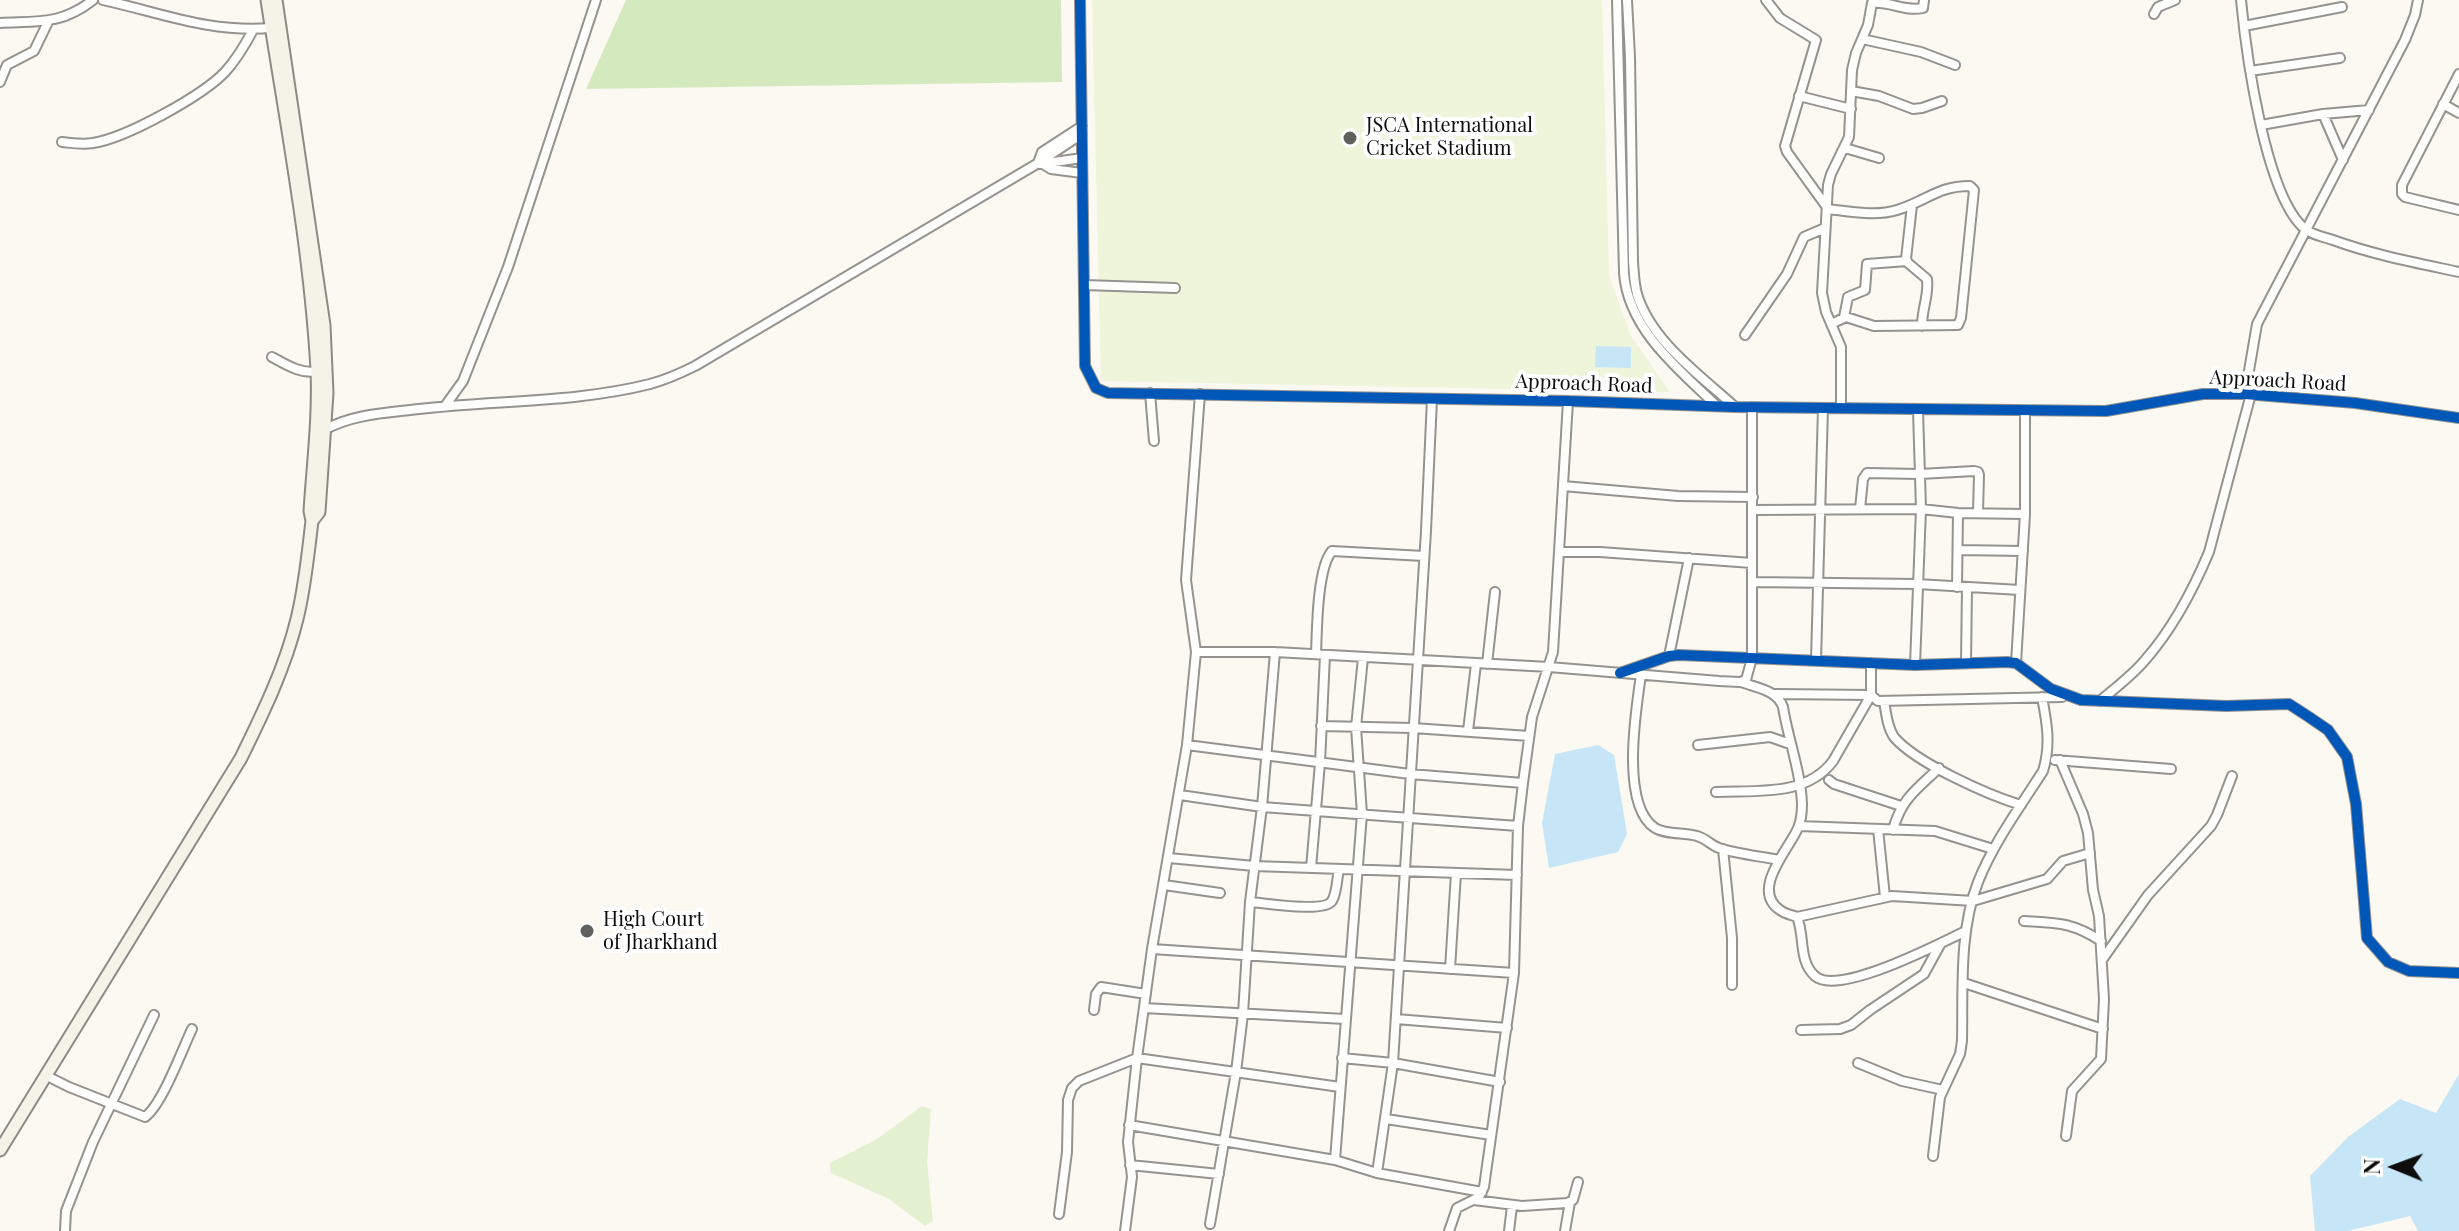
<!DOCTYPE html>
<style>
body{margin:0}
#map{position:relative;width:2459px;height:1231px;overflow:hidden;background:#fbf9f1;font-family:"Playfair Display",serif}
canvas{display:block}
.north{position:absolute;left:2355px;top:1127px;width:80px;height:80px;-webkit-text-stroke:6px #fff;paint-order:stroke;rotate:271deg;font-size:22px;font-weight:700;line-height:32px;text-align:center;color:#0d0d0d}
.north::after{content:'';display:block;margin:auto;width:28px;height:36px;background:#0d0d0d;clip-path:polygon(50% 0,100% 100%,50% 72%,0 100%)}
</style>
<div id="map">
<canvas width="2459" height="1231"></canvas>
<div class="north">N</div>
</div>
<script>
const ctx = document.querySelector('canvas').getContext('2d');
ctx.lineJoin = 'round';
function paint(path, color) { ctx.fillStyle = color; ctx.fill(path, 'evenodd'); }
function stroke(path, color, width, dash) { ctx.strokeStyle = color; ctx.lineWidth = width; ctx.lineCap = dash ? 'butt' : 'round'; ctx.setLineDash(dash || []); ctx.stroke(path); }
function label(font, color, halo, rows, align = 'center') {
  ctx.font = font + ' "Playfair Display",serif'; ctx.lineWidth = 8; ctx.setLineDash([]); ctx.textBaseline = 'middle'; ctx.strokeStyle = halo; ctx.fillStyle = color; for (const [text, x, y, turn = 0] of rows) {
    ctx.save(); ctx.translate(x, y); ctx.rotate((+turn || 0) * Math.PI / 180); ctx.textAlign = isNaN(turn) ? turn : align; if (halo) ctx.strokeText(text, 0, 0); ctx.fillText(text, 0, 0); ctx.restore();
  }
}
const green = new Path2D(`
 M922 1106 931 1109 927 1162 933 1221 925 1226 889 1199 831 1173 830 1163 877 1139Z`);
const forest = new Path2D(`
 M626 0H1061L1062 82 586 89Z`);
const pitch = new Path2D(`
 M1092 0H1602L1609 276 1631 336 1670 392 1101 381Z`);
const water = new Path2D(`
 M1596 346 1631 347V368L1595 367Z
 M1598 745 1614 755 1627 834 1618 852 1549 868 1542 823 1555 754Z
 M2459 1074V1231H2418L2410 1216 2348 1231H2315L2310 1176 2348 1137 2400 1099 2436 1113Z`);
const minor = new Path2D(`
 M103 0C162 13 209 33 271 28
 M1080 0 1085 366 1096 388 1108 393 1568 401 1735 407 2106 411 2203 394H2245L2355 403 2459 418
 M1617 0 1624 273C1628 329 1679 370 1717 406
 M1627 0 1630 57 1633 262C1634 273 1634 283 1637 294 1651 341 1700 375 1735 407
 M1766 0 1780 18 1816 40 1785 146 1787 152 1826 206
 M2241 0C2246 52 2265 196 2305 229 2312 235 2324 237 2333 240 2374 255 2417 263 2459 272
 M2154 14 2158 7 2175 0
 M0 23C39 21 61 25 93 0
 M2244 26 2342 7
 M1862 39 1921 52 1955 65
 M2250 71 2340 58
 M2459 74 2402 185V194L2405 197 2459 210
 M0 82 7 65 34 51 49 20
 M1851 91 1879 96 1913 109 1922 108 1942 101
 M1799 96 1851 109
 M2443 104 2459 113
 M2323 114 2343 160
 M2261 125 2323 114 2369 110
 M62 142C72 143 82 145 93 143 126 138 202 96 225 72 237 59 245 45 253 30
 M1845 148 1879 158
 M1038 163 1042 152 1082 126
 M1040 164 1082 158
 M1043 164 1051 169 1082 173
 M1912 205 1906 259 1908 263 1927 279C1929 297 1922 307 1922 326
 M1827 209C1849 211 1875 217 1897 210 1927 201 1937 186 1970 186L1974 190 1961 318 1958 325 1874 326 1846 317 1831 324
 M1084 285 1175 288
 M1844 317 1848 297 1865 290 1867 264 1907 261
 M1745 335 1787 274 1804 237 1825 228
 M272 357C285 364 302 375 317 371
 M1150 393 1154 441
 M2245 394 2257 324 2405 40 2415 15 2418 0
 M445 406 463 381 508 267 596 0
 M1841 408V347L1826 312 1822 293 1828 185 1831 174 1849 137 1852 70 1856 53 1868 25 1872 3C1890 1 1905 12 1923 8L1924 0
 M324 430C353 414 386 413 419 409 495 400 575 403 650 384 665 380 681 373 695 366L1035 165 1082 134
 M1563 486 1678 496 1753 497
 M1860 509 1863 479 1867 473 1920 474 1974 471 1978 472 1979 475 1978 513
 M1753 510 1921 509 1958 513 2025 514
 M1958 550 2023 551
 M1559 552H1600L1752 563
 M1752 582 1917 584 2020 590
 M1957 587 1958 513
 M1196 652H1275L1549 667 1719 681 1740 682 1746 680 1752 658V407
 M1316 654C1317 631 1317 568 1332 551L1424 556
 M1669 656 1689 558
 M1816 660 1823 408
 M1871 663V695L1878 701 2062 697
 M1966 663 1967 587
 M2016 663 2025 514V411
 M1487 664 1495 592
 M1915 665 1921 509 1918 410
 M1620 673 1669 656 1679 655 1915 665 2007 662 2016 663 2051 689 2081 700 2226 706 2289 704 2309 717 2328 730 2347 757 2356 804 2367 938 2388 962 2409 971 2459 973
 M1641 675C1636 710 1620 805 1655 828 1666 835 1685 832 1697 836 1705 838 1711 845 1719 848 1737 854 1759 856 1779 860
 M1741 682C1757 688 1777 690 1783 707 1788 739 1801 772 1802 804 1802 812 1801 821 1798 828 1789 849 1750 890 1780 910 1785 914 1792 915 1797 917 1805 935 1798 961 1815 976 1838 997 1940 943 1966 931
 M1776 694 1871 695
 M1884 701C1886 712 1887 727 1894 737 1916 763 1988 795 2021 805
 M2100 701C2115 688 2133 675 2146 659 2173 628 2193 590 2209 552L2251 394
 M1321 726 1413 728 1529 736
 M1468 731 1476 664
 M1187 745 1410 774 1523 783
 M1698 745 1770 737 1790 744
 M2055 760 2171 769
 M2060 760 2083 814 2088 833 2093 890 2099 916 2104 999 2101 1059 2072 1091 2066 1136
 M1829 780 1834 784 1901 806
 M1716 792C1757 790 1806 797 1833 761L1871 695
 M1180 795 1262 807 1518 826
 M1799 826 1935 831 1993 849
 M1878 829 1885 897
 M1893 830C1901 799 1917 789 1939 768
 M1723 849 1732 938V985
 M1169 858 1254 866 1517 875
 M1311 868 1320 763 1325 655
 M1164 885 1220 893
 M1250 902C1265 903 1324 913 1332 901 1337 893 1337 878 1339 869
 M1797 917 1892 896 1973 901 2047 879 2063 861 2090 853
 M2024 921C2057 923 2072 922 2101 941
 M1152 949 1514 973
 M2102 960 2148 895 2211 826 2217 815 2232 776
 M1450 969 1456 873
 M1964 983 2103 1029
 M1144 1008 1345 1019
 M1094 1010 1096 994 1101 987 1146 994
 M1396 1019 1507 1028
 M1801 1030 1840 1029 1851 1025 1870 1010 1924 974 1941 943
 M1342 1058 1393 1063 1500 1082
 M1858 1063 1902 1081 1943 1090
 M45 1075 69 1087 145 1117C162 1105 182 1050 192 1029
 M1386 1119 1491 1135
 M1129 1125 1335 1160 1377 1173 1482 1192
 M1933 1156 1940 1097 1960 1054 1962 1041C1963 989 1959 931 1978 882 1994 842 2020 807 2043 771 2051 745 2047 723 2042 697
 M1335 1160 1362 814 1356 727 1363 658
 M1130 1165 1219 1174
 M1377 1173 1393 1063 1426 531 1432 399
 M1474 1200 1522 1206 1567 1203 1573 1200 1578 1182
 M1059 1214 1067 1152 1068 1100 1072 1088 1079 1081 1137 1058 1340 1087
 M1210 1224 1236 1072 1243 1014 1250 902 1262 807 1275 652
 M65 1231 66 1211 93 1142 154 1015
 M1125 1231 1132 1177 1128 1142 1137 1058 1152 949 1187 745 1196 652 1186 580 1200 394
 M1449 1231 1457 1208 1479 1197 1484 1187 1514 973 1518 826 1523 783 1532 717 1553 652 1568 401
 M1509 1231 1512 1206
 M1565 1231 1570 1202`);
const secondary = new Path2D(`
 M276 0 324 325 327 393 319 512 312 521
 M0 1150 241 758C263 713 285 668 297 619 305 587 308 554 312 521L310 511C313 464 319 417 317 370 310 246 286 123 267 0`);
const cycleway = new Path2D(`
 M1080 0 1085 366 1096 388 1108 393 1568 401 1735 407 2106 411 2203 394H2245L2355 403 2459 418
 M1620 673 1669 656 1679 655 1915 665 2007 662 2016 663 2051 689 2081 700 2226 706 2289 704 2309 717 2328 730 2347 757 2356 804 2367 938 2388 962 2409 971 2459 973`);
const markers = [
 [1350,138,8,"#60605d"],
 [587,931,8,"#60605d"]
];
const poiNames = [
 ["JSCA International",1366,126],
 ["Cricket Stadium",1366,149],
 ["High Court",603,920],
 ["of Jharkhand",603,943]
];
const streetNames = [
 ["Approach Road",2278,381,3],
 ["Approach Road",1584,384,2]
];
paint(green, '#e4f1d0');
paint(forest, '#d4eabe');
paint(pitch, '#eef5da');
paint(water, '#c6e6f7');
stroke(minor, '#949390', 12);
stroke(secondary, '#8b8a86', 15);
stroke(minor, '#fefefd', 8);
stroke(secondary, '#f5f3e8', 11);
stroke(cycleway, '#0057b8', 10);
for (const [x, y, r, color] of markers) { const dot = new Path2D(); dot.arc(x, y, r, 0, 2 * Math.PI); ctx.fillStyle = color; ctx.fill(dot); stroke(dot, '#fff', 3); }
label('20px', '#0d0d0d', '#fff', poiNames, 'left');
label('20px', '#0d0d0d', '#fff', streetNames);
</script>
